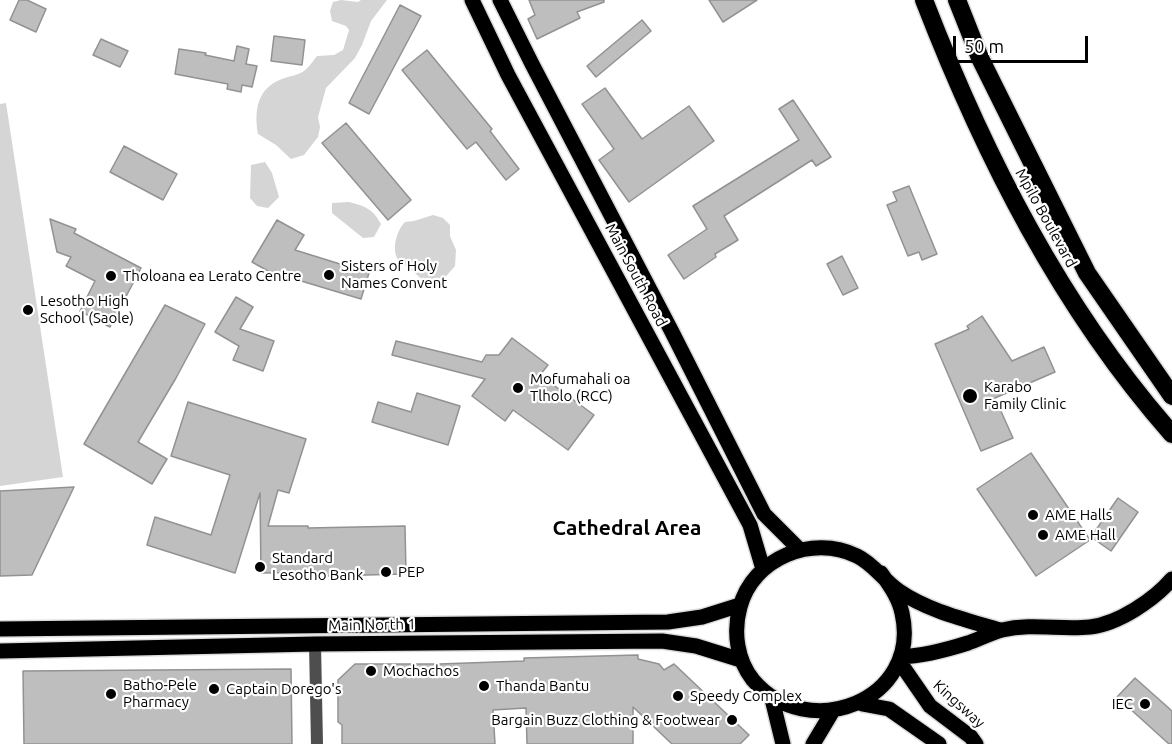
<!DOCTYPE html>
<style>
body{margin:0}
#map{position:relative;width:1172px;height:744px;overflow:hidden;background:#fff;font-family:Ubuntu,sans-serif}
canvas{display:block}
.scale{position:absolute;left:953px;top:36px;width:135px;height:27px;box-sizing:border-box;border:3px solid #000;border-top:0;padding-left:8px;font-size:18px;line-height:21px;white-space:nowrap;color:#000;-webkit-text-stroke:4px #fff;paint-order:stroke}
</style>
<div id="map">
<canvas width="1172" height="744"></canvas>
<div class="scale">50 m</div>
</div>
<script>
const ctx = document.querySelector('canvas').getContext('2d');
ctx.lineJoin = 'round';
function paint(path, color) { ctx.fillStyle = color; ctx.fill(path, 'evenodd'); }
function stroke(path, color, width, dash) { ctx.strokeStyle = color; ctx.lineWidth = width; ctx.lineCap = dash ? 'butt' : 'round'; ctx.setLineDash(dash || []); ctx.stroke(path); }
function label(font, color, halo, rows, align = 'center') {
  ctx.font = font + ' Ubuntu,sans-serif'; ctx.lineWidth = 4.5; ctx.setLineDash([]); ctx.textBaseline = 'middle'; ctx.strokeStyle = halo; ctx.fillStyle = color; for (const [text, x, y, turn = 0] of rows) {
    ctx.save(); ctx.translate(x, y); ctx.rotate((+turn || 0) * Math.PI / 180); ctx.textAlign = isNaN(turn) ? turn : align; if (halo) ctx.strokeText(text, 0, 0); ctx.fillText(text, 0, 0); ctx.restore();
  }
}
const green = new Path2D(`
 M341 0 358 2 361 0H387L371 21 362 45 355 58 326 88 318 117 320 127 318 137 304 155 291 159 276 145 258 134C254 111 257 88 282 79 289 76 299 75 304 71 309 67 313 61 317 56L334 55 343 50 349 30 346 26 332 21 330 11 333 2Z
 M6 103 63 477 0 486V104Z
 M265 162 272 173 279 197 268 208 257 206 250 198 251 165Z
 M349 202C365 206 373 209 381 224L374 237 363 238 332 213V203Z
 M433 215 443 218 450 225V236L456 250 455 266 442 281 423 280 397 258C392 247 397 230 405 222L414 221Z`);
const building = new Path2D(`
 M19 0H27L46 9 36 32 10 20Z
 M529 0H604V2L577 12 580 18 537 39 528 19 535 15Z
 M709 0H757L723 22Z
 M400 5 421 16 369 114 349 103Z
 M642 20 651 31 596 77 587 66Z
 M274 36 305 40 302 65 271 61Z
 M101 39 128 51 120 67 93 55Z
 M237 46 249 49 246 64 257 66 252 87 242 85 241 92 227 89 228 84 175 74 179 49 206 53 205 55 234 61Z
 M427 50 492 129 490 131 519 169 506 180 476 142 467 149 402 70Z
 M605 88 642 139 689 106 714 141 629 202 599 160 614 149 582 104Z
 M793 100 831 157 816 166 812 160 724 216 738 240 715 254 716 257 684 279 668 255 707 229 693 206 799 140 779 109Z
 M346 123 411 200 388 220 322 143Z
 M124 146 177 174 163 200 110 172Z
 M909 186 937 254 922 260 919 252 908 256 887 205 897 201 893 192Z
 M50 219 76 229 74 233 141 268 110 327 80 311 95 281 66 266 71 257 57 252Z
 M277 220 304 235 295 250 369 273 361 299 268 271 252 262Z
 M842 256 858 288 843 295 827 264Z
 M236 297 253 307 240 329 274 341 263 371 233 360 239 346 215 332Z
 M165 305 205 324 176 378 138 442 167 459 152 484 84 444Z
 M982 316 1012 361 1044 347 1055 372 995 398 1013 438 981 451 935 344 969 329 967 326Z
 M512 338 548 365 540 375 594 415 568 450 513 410 505 421 472 396 485 379 392 355 396 341 482 362 486 355H499Z
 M417 393 460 406 448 445 372 422 378 402 411 412Z
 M188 402 306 439 289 493 278 490 268 526H308V528L405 526 406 574 325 576V572L261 573 260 493 235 573 147 545 155 517 211 535 230 475 171 456Z
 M1031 453 1090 540 1036 576 977 489Z
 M74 487 32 575 0 576V491Z
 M1118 498 1138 512 1111 551 1091 537Z
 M638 655V659L659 664 664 670 674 664 749 735 740 744H672L633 707V744H527L526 708 493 710 495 744H342V725L338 722V680L355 664H439L524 661V658Z
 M291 669 292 744H24L23 671Z
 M1135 678 1172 711V744H1169L1117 697Z`);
const street = new Path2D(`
 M315 644 317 744`);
const primary = new Path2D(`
 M472 0 508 75 750 525 763 569
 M500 0 532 64 672 332 764 514 800 550
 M881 573C890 586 899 598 902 613 922 701 807 744 753 680 737 660 733 632 740 607 753 558 812 534 857 556 874 564 884 581 899 591 928 611 967 620 1000 630
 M0 629 668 622 702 617 740 605
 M0 651 315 644 662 641 696 646 741 660
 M900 657C923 656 946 650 968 643 979 639 991 633 1002 630 1032 623 1060 630 1090 627 1118 624 1154 600 1172 579
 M899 661 930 706 971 737 976 744
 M772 699 783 744
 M862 704 889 709 939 744
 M813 744 831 714`);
const highway = new Path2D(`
 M924 0C984 155 1061 308 1172 434
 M957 0 980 58 1087 273 1172 396`);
const markers = [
 [329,275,6,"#000"],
 [111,276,6,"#000"],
 [28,310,6,"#000"],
 [518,388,6,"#000"],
 [970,396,8,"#000"],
 [1033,515,6,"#000"],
 [1043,535,6,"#000"],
 [260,567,6,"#000"],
 [386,572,6,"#000"],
 [371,671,6,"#000"],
 [484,686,6,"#000"],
 [214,689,6,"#000"],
 [111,694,6,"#000"],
 [678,696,6,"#000"],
 [1145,704,6,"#000"],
 [732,720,6,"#000"]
];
const streetNames = [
 ["Mpilo Boulevard",1046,218,61],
 ["Main South Road",636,275,62],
 ["Main North 1",372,625,-1],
 ["Kingsway",959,704,42]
];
const poiNames = [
 ["Sisters of Holy",341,266],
 ["Names Convent",341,283],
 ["Tholoana ea Lerato Centre",123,276],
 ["Lesotho High",40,301],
 ["School (Saole)",40,318],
 ["Mofumahali oa",530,379],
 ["Tlholo (RCC)",530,396],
 ["Karabo",984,387],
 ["Family Clinic",984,404],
 ["AME Halls",1045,515],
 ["AME Hall",1055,535],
 ["Standard",272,558],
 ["Lesotho Bank",272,575],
 ["PEP",398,572],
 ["Mochachos",383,671],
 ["Batho-Pele",123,685],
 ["Pharmacy",123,702],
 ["Thanda Bantu",496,686],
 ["Captain Dorego's",226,689],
 ["Speedy Complex",690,696],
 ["IEC",1133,704,"right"],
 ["Bargain Buzz Clothing & Footwear",720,720,"right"]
];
const districtNames = [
 ["Cathedral Area",627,528]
];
paint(green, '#d5d5d5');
paint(building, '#bebebe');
stroke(building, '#929292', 1.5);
stroke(primary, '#dbdbdb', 18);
stroke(highway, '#dbdbdb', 21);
stroke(street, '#4e4e4e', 12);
stroke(primary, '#000', 15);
stroke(highway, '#000', 18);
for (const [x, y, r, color] of markers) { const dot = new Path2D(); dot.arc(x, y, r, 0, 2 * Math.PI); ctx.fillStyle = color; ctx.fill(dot); stroke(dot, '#fff', 2); }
label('15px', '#000', '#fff', streetNames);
label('15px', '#000', '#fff', poiNames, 'left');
label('bold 21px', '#000', '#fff', districtNames);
</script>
